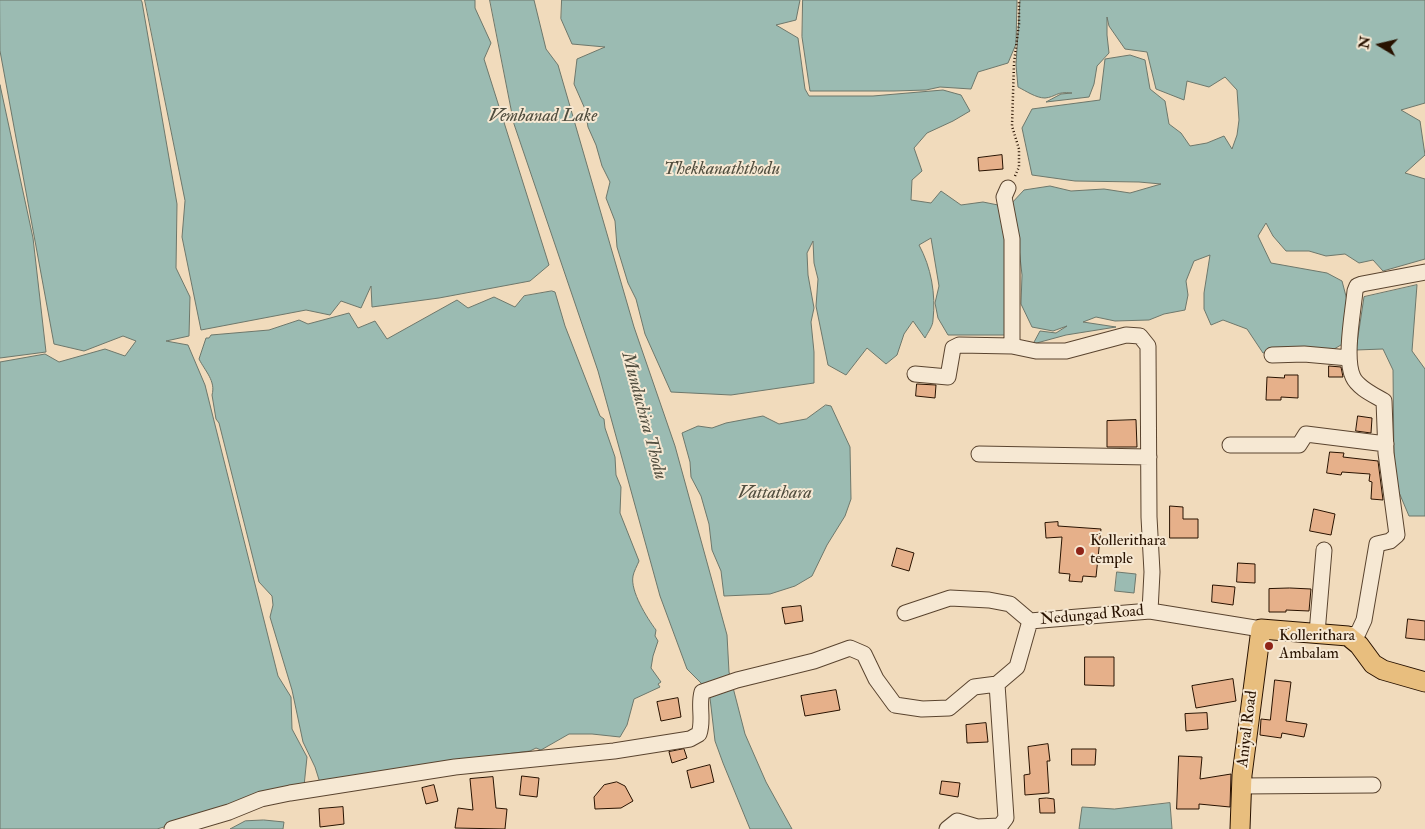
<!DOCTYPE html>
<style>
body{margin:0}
#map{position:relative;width:1425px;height:829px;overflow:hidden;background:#f1dbbc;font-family:"IM FELL Double Pica",serif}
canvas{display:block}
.north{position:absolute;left:1355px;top:20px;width:50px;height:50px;-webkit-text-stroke:4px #f6e8d3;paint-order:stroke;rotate:279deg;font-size:14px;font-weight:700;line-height:20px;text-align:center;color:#281200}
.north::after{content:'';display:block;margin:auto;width:18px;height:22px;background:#281200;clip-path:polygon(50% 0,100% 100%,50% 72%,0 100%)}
</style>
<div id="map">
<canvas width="1425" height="829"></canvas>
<div class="north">N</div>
</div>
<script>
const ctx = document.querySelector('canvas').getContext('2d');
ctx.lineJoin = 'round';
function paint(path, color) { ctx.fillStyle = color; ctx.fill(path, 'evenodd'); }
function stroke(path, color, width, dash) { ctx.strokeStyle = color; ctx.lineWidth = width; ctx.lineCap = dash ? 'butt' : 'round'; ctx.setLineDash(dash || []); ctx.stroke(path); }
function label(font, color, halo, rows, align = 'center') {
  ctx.font = font + ' "IM FELL Double Pica",serif'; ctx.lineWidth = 4; ctx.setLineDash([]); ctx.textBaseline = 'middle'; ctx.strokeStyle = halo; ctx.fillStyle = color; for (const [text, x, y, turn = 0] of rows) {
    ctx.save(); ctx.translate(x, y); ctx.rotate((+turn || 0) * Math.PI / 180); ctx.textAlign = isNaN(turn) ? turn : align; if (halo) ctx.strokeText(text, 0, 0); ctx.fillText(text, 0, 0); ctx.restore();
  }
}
const water = new Path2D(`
 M0 0H141L142 2 177 204 176 268 190 297 189 336 166 341 188 345 205 385 278 676 291 697 292 729 307 757 304 786 157 829H0V362L45 354 59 362 105 349 125 356 136 341 123 336 84 351 54 344 0 51Z
 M145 0H475V8L491 43 484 59 549 265 530 281 439 298 372 307 371 286 361 308 341 301 330 315 306 310 201 330 182 237 185 201Z
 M490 0H534L546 49 558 65 634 327 675 446 727 635 729 672 745 734 766 782 792 829H750L723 763 715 741 710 698 701 683 687 669 660 596 598 371 514 124Z
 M562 0H800L796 20 776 25 798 38 805 89 809 96H873L943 90 961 95 970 111 953 121 927 133 914 148 922 171 912 180 911 200 931 203 941 191 961 205 983 202 998 205H1010L1024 190 1050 186 1071 191 1104 189 1130 193 1161 184 1139 182 1075 181 1032 175 1022 128 1032 109 1100 100 1105 59 1130 55 1145 60 1150 89 1165 101 1169 124 1181 133 1190 146 1207 143 1224 136 1232 149 1237 135 1239 120 1237 90 1225 77 1209 87 1187 81 1184 100 1156 89 1147 52 1125 49 1109 26 1107 17V35L1109 53 1097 66 1094 84 1089 97 1046 102 1061 94 1072 93C1056 91 1056 97 1045 98 1036 98 1026 91 1018 87L1016 65 1020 0H1425V103L1401 110 1420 121 1425 155 1405 173 1425 179V259L1383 271 1373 260 1359 263 1345 254 1326 256 1309 251H1286L1273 236 1266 223 1258 236 1271 263 1327 273 1342 281 1347 300 1346 342 1329 352 1285 350 1263 353 1247 329 1223 320 1211 325 1204 309V293L1210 255 1194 261 1186 281 1188 295 1185 310 1164 314 1149 320 1115 321 1096 317 1083 322 1116 327 1066 335 1033 344 1040 331 1056 333 1067 326 1053 331 1032 327 1021 304 1022 275 1019 248 1010 335H948L938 318 935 303 939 286 931 238 919 245C931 267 936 294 933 320 933 326 928 332 925 338L913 321 904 334 897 355 886 364 867 348 846 375 828 365 816 306 818 279 814 263 813 241 807 253 808 275 814 308 811 322 814 352V383L731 395 671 392 645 334 636 299 628 283 617 247 615 221 606 198 610 182 602 166 596 145 588 127 585 109 574 84 577 59 605 47 572 44 561 19Z
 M803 0H1017L1016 44 1008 63 978 72 971 89 940 87 926 90 894 91H810L802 37Z
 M0 85 33 238 46 352 0 358Z
 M1417 285 1412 351 1425 369V516H1409L1398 490 1394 464 1393 370 1383 349 1356 350 1364 297Z
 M552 291 555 292 565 326 600 416 604 419 605 428 615 457 616 475 621 487 620 513 639 561C637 566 634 571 633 576 630 591 647 618 656 630L655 636 658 641 653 656 651 668 661 682 658 684 660 687 634 699 627 725 620 737 592 734H569L541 750 536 748 530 751 466 759 321 786 315 767 303 742 292 690 270 617 273 605 272 596 259 582 257 574 219 423 216 419 212 395C216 381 205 371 199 359L206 338H209L211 335 269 330 299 320 308 324 349 313 358 328 375 321 387 339 457 300 468 308 494 297 515 307 524 296Z
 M826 405 831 406 850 447 851 499 845 516 827 545 812 576 795 586 770 594 724 596 721 571 712 550 709 524 701 496 691 477 690 462 682 433 698 426 712 428 726 423 763 416 779 424 806 419Z
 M1117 572 1136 574 1134 593 1115 591Z
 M1170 803 1172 829H1079L1082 807 1114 809Z
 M264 820 284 822 283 829H230L245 821Z`);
const building = new Path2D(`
 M1002 155 1003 169 979 171 978 158Z
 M1329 366 1341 367 1343 377H1329Z
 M1285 375H1298V398L1281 397V400H1266L1267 377 1284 378Z
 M917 384 936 385 935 398 916 396Z
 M1358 416 1372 418 1371 433 1356 431Z
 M1136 420 1137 447H1107V421Z
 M1330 452 1344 453 1343 457 1378 461 1383 500 1371 499 1372 482 1369 481 1370 474 1342 472 1341 475 1327 473Z
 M1170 506 1183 507V519H1198V538H1170Z
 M1314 509 1335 514 1331 535 1310 531Z
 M1058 522V526L1101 529 1096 577 1083 576 1082 582 1069 581 1070 574 1059 573 1062 537 1046 538 1045 523Z
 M897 548 914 553 909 571 892 566Z
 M1238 563 1255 564V583L1237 582Z
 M1213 585 1235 587 1233 605 1212 602Z
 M1290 588 1311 589 1309 611 1286 610V612H1269V589Z
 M801 606 803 621 785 624 782 608Z
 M1408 619 1425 621V640L1406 638Z
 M1085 657H1114V686L1085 685Z
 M1233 679 1236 701 1196 708 1192 686Z
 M1275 680 1291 682 1286 721 1307 724 1304 737 1282 733 1281 738 1260 735 1261 719 1270 720Z
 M836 690 840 710 805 716 801 696Z
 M678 698 681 717 661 721 657 702Z
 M1207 713 1208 729 1186 731 1185 714Z
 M986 723 988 742 967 743 966 725Z
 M1048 744 1050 761H1047L1049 793 1025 795 1024 775 1030 774 1028 747Z
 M684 749 687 758 672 763 669 752Z
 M1072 749H1096L1095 765H1072Z
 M1179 756 1202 757 1200 779 1231 774 1230 807 1199 804V809H1177Z
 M710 765 714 782 691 788 687 771Z
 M522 776 539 778 537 797 520 795Z
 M493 777 496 808 507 809 505 829 455 828 458 808 473 810 470 779Z
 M942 781 960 783 958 797 940 794Z
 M617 782 625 786 633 801 621 808 595 809 594 797 604 785Z
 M434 785 438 801 426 804 422 788Z
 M1047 798 1054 799 1055 813H1040L1039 799Z
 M343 807 344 824 320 827 319 809Z`);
const path = new Path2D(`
 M1015 176 1019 167V149L1012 126 1014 63 1019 24V0`);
const minor = new Path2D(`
 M1008 188 1004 197 1012 239V346
 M1272 355 1304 354 1349 358
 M915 374 948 377 953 348 959 345 1012 346 1036 351H1066L1126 335 1140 336 1148 346 1149 517 1152 572 1150 611
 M1230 445H1299L1306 434 1386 444
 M979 454 1149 457
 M905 613 950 598 989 600 1010 604 1030 621
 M1317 633 1324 550
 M1348 636 1358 633 1364 620 1377 544 1390 541 1397 535 1386 453 1384 401C1374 395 1358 388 1353 377 1344 359 1353 312 1355 291L1357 286 1362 284 1425 272
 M1241 786 1373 785
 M172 829 229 812 261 799 290 793 455 767 614 751 690 739 699 734C704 720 698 706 702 692L737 680 814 661 850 648 864 654 876 679 895 705 922 709 949 708 974 687 997 684 1017 667 1030 621 1150 611 1261 629
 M947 829 957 821 977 827 1000 826 1006 818 997 684`);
const major = new Path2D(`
 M1240 829 1242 775 1261 629 1348 636 1359 645 1373 664 1383 670 1425 682`);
const markers = [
 [1080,551,5,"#8f2418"],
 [1269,646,5,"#8f2418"]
];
const poiNames = [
 ["Kollerithara",1090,542],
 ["temple",1090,560],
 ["Kollerithara",1279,637],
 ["Ambalam",1279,655]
];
const streetNames = [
 ["Nedungad Road",1092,616,-5],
 ["Aniyal Road",1248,729,-83]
];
const waterNames = [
 ["Vembanad Lake",543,117],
 ["Thekkanaththodu",722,170],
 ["Munduchira Thodu",643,416,75],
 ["Vattathara",775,494]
];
paint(water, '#9bbbb2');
stroke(water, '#6d776b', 1);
paint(building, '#e6b08a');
stroke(building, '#281200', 1);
stroke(minor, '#5a442f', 17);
stroke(major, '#281200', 21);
stroke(path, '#281200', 2.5, [1, 2.5]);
stroke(minor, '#f6e8d3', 15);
stroke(major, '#e8be7e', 19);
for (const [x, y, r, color] of markers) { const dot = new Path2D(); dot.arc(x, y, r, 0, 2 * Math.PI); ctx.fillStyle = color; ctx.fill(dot); stroke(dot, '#f6e8d3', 2); }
label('16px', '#281200', '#f6e8d3', poiNames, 'left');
label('16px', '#281200', '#f6e8d3', streetNames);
label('italic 18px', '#504d3e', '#f6e8d3', waterNames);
</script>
